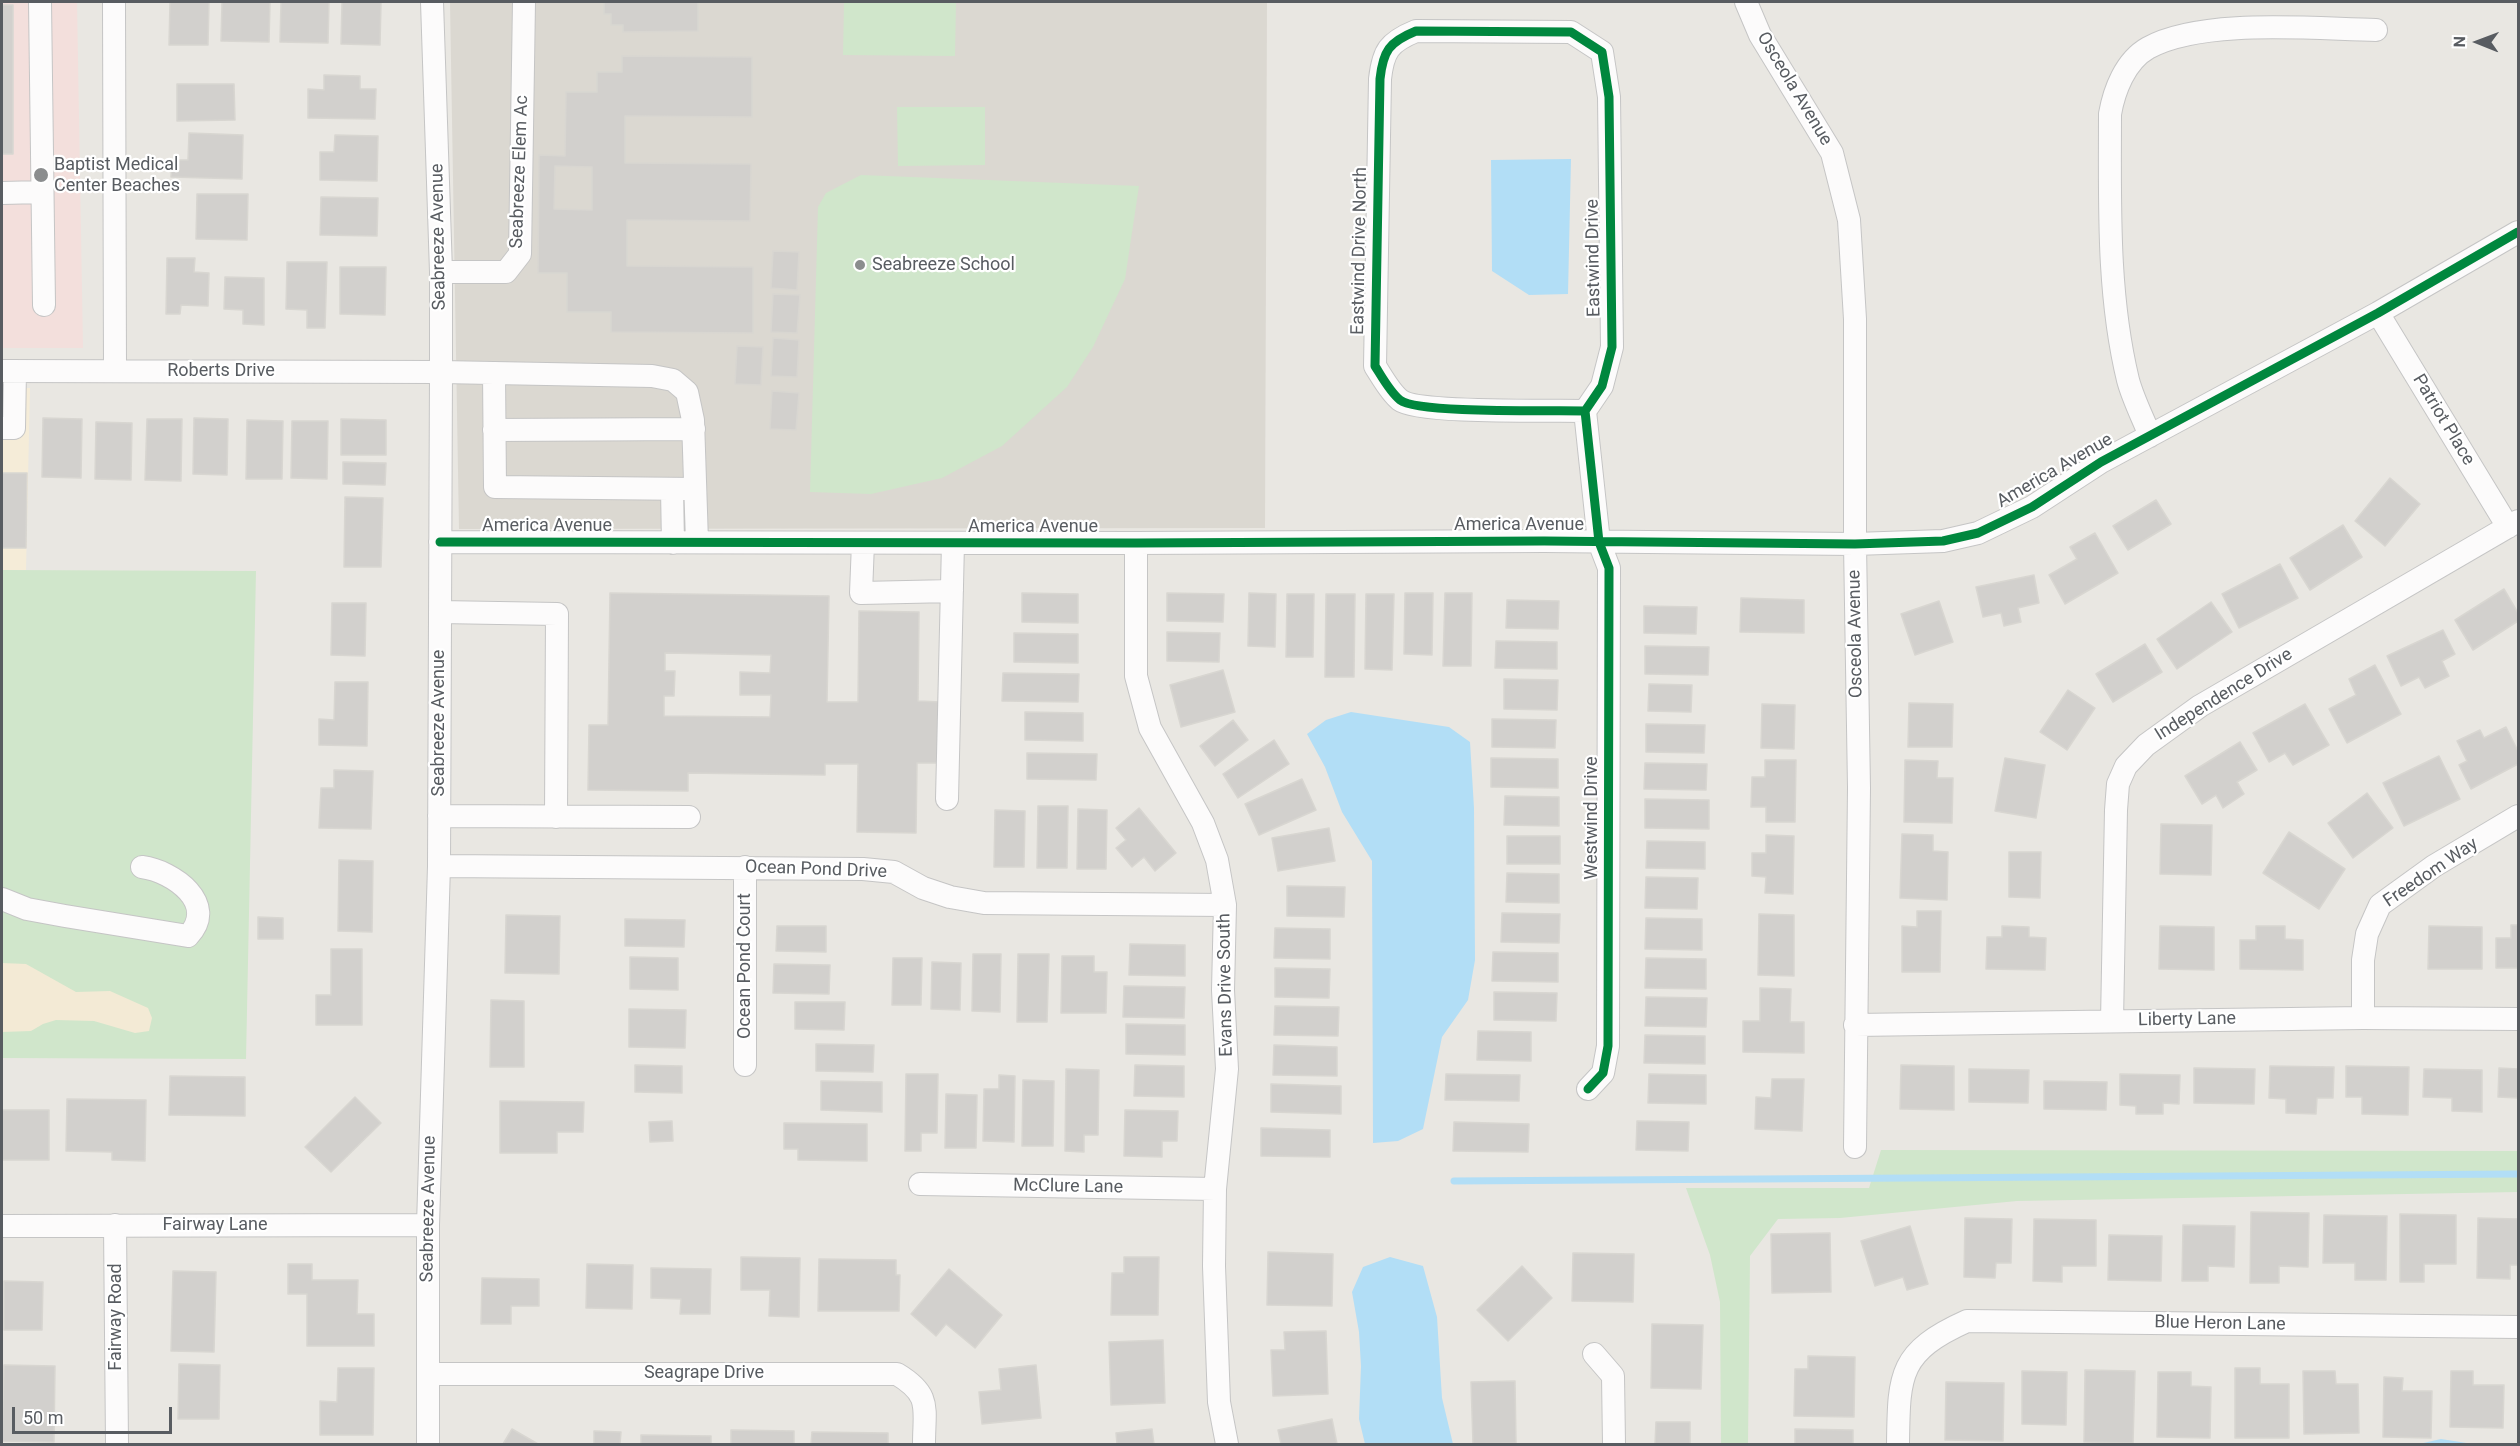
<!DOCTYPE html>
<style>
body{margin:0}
#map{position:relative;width:2520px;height:1446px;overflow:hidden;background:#e9e7e2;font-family:Roboto,sans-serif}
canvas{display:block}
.frame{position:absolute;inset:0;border:3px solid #585c61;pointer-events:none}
.north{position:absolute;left:2448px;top:12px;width:60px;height:60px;-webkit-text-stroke:4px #fff;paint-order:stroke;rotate:271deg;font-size:16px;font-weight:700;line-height:24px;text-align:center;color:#585c61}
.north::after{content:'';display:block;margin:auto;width:21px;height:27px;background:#585c61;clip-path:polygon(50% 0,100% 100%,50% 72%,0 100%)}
.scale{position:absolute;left:12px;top:1407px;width:160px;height:27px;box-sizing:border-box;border:3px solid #585c61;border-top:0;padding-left:8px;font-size:18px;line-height:21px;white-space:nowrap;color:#585c61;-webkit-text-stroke:4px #fff;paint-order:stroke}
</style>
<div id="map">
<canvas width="2520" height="1446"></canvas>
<div class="frame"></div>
<div class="north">N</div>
<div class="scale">50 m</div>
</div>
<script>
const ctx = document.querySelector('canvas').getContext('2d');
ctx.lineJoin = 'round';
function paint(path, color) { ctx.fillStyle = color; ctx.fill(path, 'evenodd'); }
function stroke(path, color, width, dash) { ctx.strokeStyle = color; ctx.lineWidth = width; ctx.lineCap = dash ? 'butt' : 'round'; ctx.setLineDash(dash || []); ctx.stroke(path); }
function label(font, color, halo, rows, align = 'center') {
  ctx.font = font + ' Roboto,sans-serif'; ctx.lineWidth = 4.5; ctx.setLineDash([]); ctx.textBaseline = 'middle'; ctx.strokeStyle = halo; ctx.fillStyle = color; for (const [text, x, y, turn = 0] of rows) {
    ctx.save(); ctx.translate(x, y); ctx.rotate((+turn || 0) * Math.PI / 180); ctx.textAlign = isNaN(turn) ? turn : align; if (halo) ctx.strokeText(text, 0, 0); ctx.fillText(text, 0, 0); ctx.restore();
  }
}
const commercial = new Path2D(`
 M2 388H30L26 570H2Z`);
const education = new Path2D(`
 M450 2H1267L1265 528 459 529Z`);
const medical = new Path2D(`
 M2 2H77L83 348H2Z`);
const green = new Path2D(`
 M844 2H956L955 56 843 55Z
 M985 107V165L898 166 897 107Z
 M861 175 1139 186 1125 279 1093 347 1067 387 1002 446 942 478 871 494 810 492 818 207 826 193Z
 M2 570 256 571 246 1059 2 1058Z
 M1881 1150 2518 1151V1192L2017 1201 1840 1218 1778 1219 1750 1256 1748 1444H1721L1720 1302 1710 1255 1686 1188H1869Z`);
const sand = new Path2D(`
 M2 963 26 964 76 992 110 991 148 1008 152 1018 149 1031 135 1033 94 1021 56 1020 43 1024 31 1031 2 1032Z`);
const water = new Path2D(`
 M1571 159 1568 294 1529 295 1492 271 1491 160Z
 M1351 712 1449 727 1470 742 1474 808 1475 960 1468 1000 1442 1037 1423 1129 1398 1141 1373 1143 1372 861 1342 812 1325 767 1307 734 1326 720Z
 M1390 1257 1423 1266 1437 1317 1442 1398 1453 1444H1365L1359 1419 1361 1366 1359 1332 1352 1292 1363 1267Z
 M2441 1439 2473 1444H2419Z`);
const stream = new Path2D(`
 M1454 1181 2518 1174`);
const building = new Path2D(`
 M170 2H209L208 45H169Z
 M222 2H270L269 42 221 41Z
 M281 2H329L328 43 280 42Z
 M342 2H381L380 45 341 44Z
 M604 2H698V31L623 32V25H611V14H604Z
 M2 5H13V154H2Z
 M622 56 752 57V117L625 116V163L751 164 750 221 627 220V266L753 267V333L611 332V312H567V273H538L539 155 565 156 566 92H597V72H622ZM555 166 592 167V210L554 209Z
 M324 75 360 76V89H376L375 119 308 118V89L324 90Z
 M177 84H234L235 120 177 121Z
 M189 133 243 135 242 179 171 177 172 160H188Z
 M335 135 378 136 377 181 320 180V152H334Z
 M197 194H248L247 240 196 239Z
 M321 197 378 198 377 236 320 235Z
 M773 251 799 252 797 290 771 288Z
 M167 258H195L194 272 209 273 208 306 181 305 180 314H166Z
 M287 262H327L325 328H307V310L286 309Z
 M340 267H386L385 315 340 314Z
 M225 277 264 278V325L243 324V310L224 309Z
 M773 294 800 295 797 333 771 332Z
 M773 338 799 340 797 377 771 376Z
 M737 346 763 347 761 385 735 384Z
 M772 391 799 393 796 430 770 429Z
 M43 418 82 419 81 478 42 477Z
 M194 418 228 419 227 475 193 474Z
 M147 419H182L181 481 145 480Z
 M341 419 386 420V455H341Z
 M247 420 283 421 282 479H246Z
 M292 421H328L327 479 291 478Z
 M96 422 132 423 131 480 95 479Z
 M343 462 386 463 385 485 343 484Z
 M2 473H27L26 548H2Z
 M2390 478 2420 504 2385 546 2355 521Z
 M345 497 383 498 381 567H344Z
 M2156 500 2171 524 2128 550 2113 526Z
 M2343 525 2362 557 2310 590 2290 558Z
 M2095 533 2118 573 2065 604 2049 575 2077 559 2070 547Z
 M2280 564 2298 598 2239 628 2222 594Z
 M2034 575 2039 603 2018 608 2021 622 2004 626 2001 613 1983 617 1976 587Z
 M2504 589 2518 613V621L2473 650 2455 620Z
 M610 593 829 596 827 702H858L859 611 919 612 918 701 941 702 940 763H917L916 833 857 832 858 764H825V775L688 773V791L588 790 589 725H608ZM665 653 771 655 770 673 740 672V695H771L770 717 664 716V696H674L675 671H665Z
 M1022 593 1078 594V623L1022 622Z
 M1167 593 1224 594 1223 622 1167 621Z
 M1249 593 1276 594 1275 647 1248 646Z
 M1405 593H1433L1432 655 1404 654Z
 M1445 593H1472L1471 666H1443Z
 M1287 594H1314L1313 657H1286Z
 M1326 594H1355L1354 677H1325Z
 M1366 594H1394L1392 670 1365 669Z
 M1741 598 1804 600V633L1740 632Z
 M1507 600 1559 601 1558 629 1506 628Z
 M1939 601 1953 642 1915 655 1901 614Z
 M2211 602 2232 632 2177 669 2157 639Z
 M332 603H366L365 656 331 655Z
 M1644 606 1697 607 1696 634 1644 633Z
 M2443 630 2455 654 2442 661 2449 676 2425 688 2419 677 2401 686 2387 656Z
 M1167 632 1220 633 1219 662 1167 661Z
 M1014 633 1078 634V663L1014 662Z
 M1496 641 1557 642V669L1495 668Z
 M2145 644 2162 672 2113 702 2096 674Z
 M1645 646 1709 647 1708 675 1645 674Z
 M2375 665 2401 714 2347 743 2329 709 2356 695 2349 679Z
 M1223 670 1235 712 1181 727 1170 685Z
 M1003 673 1079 674 1078 702 1002 701Z
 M1504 679 1558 680 1557 710 1504 709Z
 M335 682H368L367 746 319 745V719L334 720Z
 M1649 684 1692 685 1691 712 1648 711Z
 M2068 690 2095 708 2067 750 2040 732Z
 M1909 703 1953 704 1952 747H1908Z
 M1762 704 1795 705 1794 749 1761 748Z
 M2305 704 2329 745 2293 765 2285 753 2269 762 2253 733Z
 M1025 712 1083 713V741L1025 740Z
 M1492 719 1556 720 1555 748 1492 747Z
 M1233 720 1248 740 1215 766 1200 746Z
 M1646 724 1705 725 1704 753 1646 752Z
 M2506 727 2518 751V764L2471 789 2459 765 2467 761 2457 741 2480 730 2484 738Z
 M1274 740 1289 764 1238 798 1223 774Z
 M2240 742 2257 770 2237 782 2244 794 2223 808 2216 795 2202 804 2185 776Z
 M1027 753 1097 754 1096 780 1027 779Z
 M2439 756 2460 799 2404 826 2383 783Z
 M1491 758 1558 759V788L1491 787Z
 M2005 758 2045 765 2036 818 1995 811Z
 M1765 760H1796L1795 822H1766V807H1751L1752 777H1765Z
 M1905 760 1938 761 1937 778H1953L1952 823 1904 822Z
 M1645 763 1707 764 1706 790 1644 789Z
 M334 770 373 771 371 829 319 828 321 788H334Z
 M1302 779 1316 810 1259 835 1245 804Z
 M2367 793 2393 828 2353 858 2328 823Z
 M1505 796 1559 797V826L1504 825Z
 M1645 799 1709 800V829L1645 828Z
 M1038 806H1068L1067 868H1037Z
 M1139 808 1176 853 1155 871 1144 857 1132 867 1116 848 1126 840 1116 828Z
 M1078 809 1107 810 1106 869H1077Z
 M995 810 1025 811 1024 867H994Z
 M2161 824 2212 825 2211 875 2160 874Z
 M1329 828 1335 861 1278 871 1272 838Z
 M2289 832 2345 869 2319 909 2263 873Z
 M1902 834 1933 835V851L1948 852 1947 900 1900 898Z
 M1766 835 1794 836 1793 894 1765 893 1766 877 1752 876V853H1766Z
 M1507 836H1560V864H1507Z
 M1647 841 1705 842V869L1646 868Z
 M2009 852H2041L2040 898 2009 897Z
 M339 860 373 861 372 932 338 931Z
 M1507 873 1559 874V903L1506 902Z
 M1646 877 1698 878 1697 909 1645 908Z
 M1287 886 1345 887 1344 917 1287 916Z
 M1917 911H1941L1940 972H1902V926L1917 927Z
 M1502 913 1560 914 1559 943 1501 942Z
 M1759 914 1794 915V976L1758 975Z
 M506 915 560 916 559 974 505 973Z
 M258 917 283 918V939H258Z
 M1646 918 1702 919V950L1645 949Z
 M625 919 685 920 684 947 625 946Z
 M2511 925H2518V968H2496V938H2511Z
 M777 926H826V952L776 951Z
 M2002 926 2029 927V937L2046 938 2045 970 1986 969 1987 937H2002Z
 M2160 926 2214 927V970L2159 969Z
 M2256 926H2285V939L2303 940V970L2240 969V940H2256Z
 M2429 926 2482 927V969H2428Z
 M1275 928 1330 929V959L1274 958Z
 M1130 944 1185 945V976L1129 975Z
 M331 949H362V1025H316V995H331Z
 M1493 952 1558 953V982L1492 981Z
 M973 954H1001L1000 1012 972 1011Z
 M1018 954H1049L1047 1022H1017Z
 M1062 956H1094V972H1107L1106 1013H1061Z
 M630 957 678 958V990L630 989Z
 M893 958H922L921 1005H892Z
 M1646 958 1706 959V989L1645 988Z
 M932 962 961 963 960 1010 931 1009Z
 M774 964 830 965 829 994 773 993Z
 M1275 968 1330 969 1329 998 1275 997Z
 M1124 986 1185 987 1184 1018 1123 1017Z
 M1760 988 1791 989 1790 1022H1804V1053L1743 1052V1021H1760Z
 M1494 992 1557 993 1556 1021 1494 1020Z
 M1646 997 1707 998 1706 1027 1645 1026Z
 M491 1000 524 1001V1067H490Z
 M795 1002H845L844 1030 795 1029Z
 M1275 1006 1339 1007 1338 1036 1274 1035Z
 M629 1009 686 1010 685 1048 629 1047Z
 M1126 1024 1185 1025V1055L1126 1054Z
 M1478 1031 1531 1032V1061L1477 1060Z
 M1645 1035 1705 1036V1064L1644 1063Z
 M816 1044 874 1045 873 1072 816 1071Z
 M1274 1045 1337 1047V1076L1273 1075Z
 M635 1065 682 1066V1093L635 1092Z
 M1135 1065 1184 1066V1097L1134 1096Z
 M1901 1065 1954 1066V1110L1900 1109Z
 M2270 1066 2334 1067 2333 1098H2317L2316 1114 2286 1113V1099L2269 1098Z
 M2346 1066 2409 1067 2408 1115 2362 1114V1097H2346Z
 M2194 1068 2255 1069 2254 1104 2194 1103Z
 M2499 1068 2518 1069V1098L2498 1097Z
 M1066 1069 1099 1070 1098 1135H1084V1152L1065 1151Z
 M1969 1069 2029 1070 2028 1103 1969 1102Z
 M2424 1069 2482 1070V1112L2452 1111V1098L2423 1097Z
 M906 1074H938L937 1133H921V1151H905Z
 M1446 1074 1520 1075 1519 1101 1445 1100Z
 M1649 1074 1706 1075V1104L1648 1103Z
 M2120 1074 2180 1075 2179 1104 2163 1103V1114H2136V1106L2120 1105Z
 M999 1075 1015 1076 1014 1142 983 1141 984 1089H999Z
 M170 1076 245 1077V1116L169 1115Z
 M1772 1079H1804L1802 1131 1755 1129 1756 1097 1771 1098Z
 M1023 1080 1054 1081 1053 1146H1022Z
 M821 1081 882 1082V1112L821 1110Z
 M2044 1081 2107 1082 2106 1110 2044 1109Z
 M1271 1084 1341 1086V1114L1271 1112Z
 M946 1094 977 1095 976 1148H945Z
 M355 1097 381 1123 331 1172 305 1147Z
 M67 1099 146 1100 145 1161 112 1160V1152L66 1151Z
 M500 1101 584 1102 583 1132H557V1153H500Z
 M2 1110H49V1160H2Z
 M1125 1110 1178 1111 1177 1141H1162V1157L1124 1156Z
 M672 1121 673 1141 650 1142 649 1122Z
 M1637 1121 1689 1122 1688 1151 1636 1150Z
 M1454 1122 1529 1124 1528 1152 1453 1151Z
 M784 1123 867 1124V1161L798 1160V1149H784Z
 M1261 1128 1330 1130V1157L1261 1156Z
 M2251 1212 2309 1213 2308 1267 2279 1266V1283H2250Z
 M2400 1214 2456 1215V1264H2424V1282H2400Z
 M2324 1215 2387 1216 2386 1280H2355V1263H2323Z
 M1965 1218 2012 1219 2011 1263H1996L1995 1278 1964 1277Z
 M2478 1218 2518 1219V1265H2510V1279L2477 1278Z
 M2034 1219 2096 1220V1266H2062V1282L2033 1281Z
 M2183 1225 2235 1226 2234 1267 2208 1266V1281H2182Z
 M1910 1226 1928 1284 1907 1290 1903 1277 1875 1286 1861 1241Z
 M1830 1233 1831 1292 1772 1293 1771 1234Z
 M2109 1235 2162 1236 2161 1281 2108 1280Z
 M1268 1252 1333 1254 1332 1306 1267 1305Z
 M1573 1253 1634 1254 1633 1302 1572 1301Z
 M741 1257 800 1258 799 1317 769 1316 770 1290H741Z
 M1124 1257H1159L1158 1315H1111L1112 1273H1124Z
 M819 1259 896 1260V1275H900L899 1311H818Z
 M288 1264H312V1280H358L357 1314H374V1346H307V1294H288Z
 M587 1264 633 1265 632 1309 586 1308Z
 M1522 1266 1552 1298 1508 1341 1477 1310Z
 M651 1268 711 1269 710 1314H680L681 1299 651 1298Z
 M949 1269 1002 1315 975 1348 946 1324 936 1336 911 1314Z
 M173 1271 216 1272 214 1352 171 1351Z
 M482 1278 539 1279V1306H511V1324H481Z
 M4 1281 43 1282 42 1330H4Z
 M1652 1324 1703 1325 1701 1389 1651 1388Z
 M1326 1331 1328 1394 1273 1396 1271 1350H1285L1284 1332Z
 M1163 1340 1165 1403 1111 1405 1109 1342Z
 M1808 1356 1855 1357 1854 1417 1794 1416 1795 1369H1808Z
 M179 1364 220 1365 219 1419H178Z
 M4 1365 55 1366 54 1442 2 1441Z
 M1036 1365 1041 1418 982 1424 979 1392 1001 1390 999 1369Z
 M338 1368H374L373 1435H320V1401L337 1402Z
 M2235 1368H2260V1384H2289V1438H2235Z
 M2085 1370 2135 1371 2133 1443 2084 1442Z
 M2022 1371 2067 1372 2066 1425 2022 1424Z
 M2303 1371H2335L2336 1384H2358L2359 1433 2304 1434Z
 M2451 1371H2473V1385H2504L2503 1428 2450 1427Z
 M2158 1372H2191V1386L2211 1387 2210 1438 2157 1437Z
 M2384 1377 2403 1378 2402 1391H2432L2431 1438 2383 1437Z
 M1515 1381 1516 1443 1473 1444 1471 1382Z
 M1946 1382 2004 1383 2003 1441 1945 1440Z
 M1332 1419 1337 1444H1281L1278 1430Z
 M1656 1422H1690V1444H1655Z
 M512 1429 538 1444H503Z
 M1152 1429 1154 1444H1117L1116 1433Z
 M1795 1429 1853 1430V1444H1795Z
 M731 1430 794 1431V1444H731Z
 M594 1431 621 1432 620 1444H594Z
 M812 1432 888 1433V1444H811Z
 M641 1435 711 1436V1444H641Z`);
const minor = new Path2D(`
 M40 2 44 305
 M114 2 115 371
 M1746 2 1760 35 1832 153 1849 220 1855 319V544L1859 788 1855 1147
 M2 193 42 192
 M441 272H506L520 254 524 2
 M2378 313 2508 527
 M2 371 441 372 652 376 673 380 687 392 693 420 697 542
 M494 373 495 487 695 489
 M1585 411C1554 410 1418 414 1400 400 1390 392 1382 377 1375 366L1380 79C1383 51 1389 42 1416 31L1571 32 1602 52 1609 97 1612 347 1602 386 1585 411 1599 542 1609 568 1608 1046 1603 1073 1588 1089
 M2 428H14L15 371
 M494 430 694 429
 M2150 436C2143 418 2133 399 2128 380 2107 293 2110 203 2110 114 2114 91 2125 61 2148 48 2202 18 2313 29 2376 30
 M672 489 673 543
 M440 542 1136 543 1544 541 1855 544 1943 541 1978 533 2032 507 2101 462 2378 313 2518 232
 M863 543 861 593 952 591
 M1136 543V676L1150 728 1203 823 1217 860 1225 905 1223 990 1227 1069 1215 1189 1214 1266 1219 1402 1227 1444
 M440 612 557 614 556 817
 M947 799 953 543
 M439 816 689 817
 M439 866 863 869 894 872 923 888 950 897 984 903 1225 905
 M745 867V1065
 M2 899 27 909 65 916 188 936C219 904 173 871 142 867
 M2363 1018V960L2367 934 2380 905 2434 866 2518 816
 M2112 1021 2116 810 2118 784 2126 766 2146 745 2200 706 2518 521
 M1855 1025 2363 1018 2518 1019
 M920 1184 1215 1189
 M115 1225 117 1444
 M2 1226 428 1225
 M1594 1354 1613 1376 1614 1444
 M428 1374H897C932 1395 924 1408 924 1444
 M428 1444V1225L439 866 441 372V272L432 2
 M1898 1444C1899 1375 1898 1352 1967 1321L2518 1327`);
const cycleway = new Path2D(`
 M1585 411C1554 410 1418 414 1400 400 1390 392 1382 377 1375 366L1380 79C1383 51 1389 42 1416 31L1571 32 1602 52 1609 97 1612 347 1602 386 1585 411 1599 542 1609 568 1608 1046 1603 1073 1588 1089
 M440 542 1136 543 1544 541 1855 544 1943 541 1978 533 2032 507 2101 462 2378 313 2518 232`);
const markers = [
 [41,175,8,"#8b8d8e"],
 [860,265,6,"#8b8d8e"]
];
const streetNames = [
 ["Osceola Avenue",1794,89,59],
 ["Seabreeze Elem Ac",520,172,-88],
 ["Seabreeze Avenue",439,237,-91],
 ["Eastwind Drive North",1360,251,-89],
 ["Eastwind Drive",1594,258,-91],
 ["Roberts Drive",221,371],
 ["Patriot Place",2443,420,59],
 ["America Avenue",2055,471,-30],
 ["America Avenue",1519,525],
 ["America Avenue",547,526],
 ["America Avenue",1033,527],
 ["Osceola Avenue",1856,634,-91],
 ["Independence Drive",2224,695,-32],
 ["Seabreeze Avenue",439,723,-90],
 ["Westwind Drive",1592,818,-90],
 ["Ocean Pond Drive",816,870,2],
 ["Freedom Way",2431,873,-34],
 ["Ocean Pond Court",745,966,-90],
 ["Evans Drive South",1226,985,-91],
 ["Liberty Lane",2187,1020,-1],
 ["McClure Lane",1068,1187,1],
 ["Seabreeze Avenue",429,1209,-89],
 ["Fairway Lane",215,1225],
 ["Fairway Road",116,1317,-90],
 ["Blue Heron Lane",2220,1324,1],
 ["Seagrape Drive",704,1373]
];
const poiNames = [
 ["Baptist Medical",54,165],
 ["Center Beaches",54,186],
 ["Seabreeze School",872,265]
];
paint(commercial, '#f5ecd8');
paint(education, '#dbd8d1');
paint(medical, '#f3dfdc');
paint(green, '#d0e6cb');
paint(sand, '#f3ead5');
paint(water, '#b2def6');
stroke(stream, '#b2def6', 7);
paint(building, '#d2d0cd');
stroke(building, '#d8d6d1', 1.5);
stroke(minor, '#c5c5c5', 24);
stroke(minor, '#fcfbfb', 22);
stroke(cycleway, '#00873e', 9);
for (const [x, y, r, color] of markers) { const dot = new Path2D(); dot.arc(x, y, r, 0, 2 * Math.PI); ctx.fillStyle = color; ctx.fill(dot); stroke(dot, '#fff', 2); }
label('18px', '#585c61', '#fff', streetNames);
label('18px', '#585c61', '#fff', poiNames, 'left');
</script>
